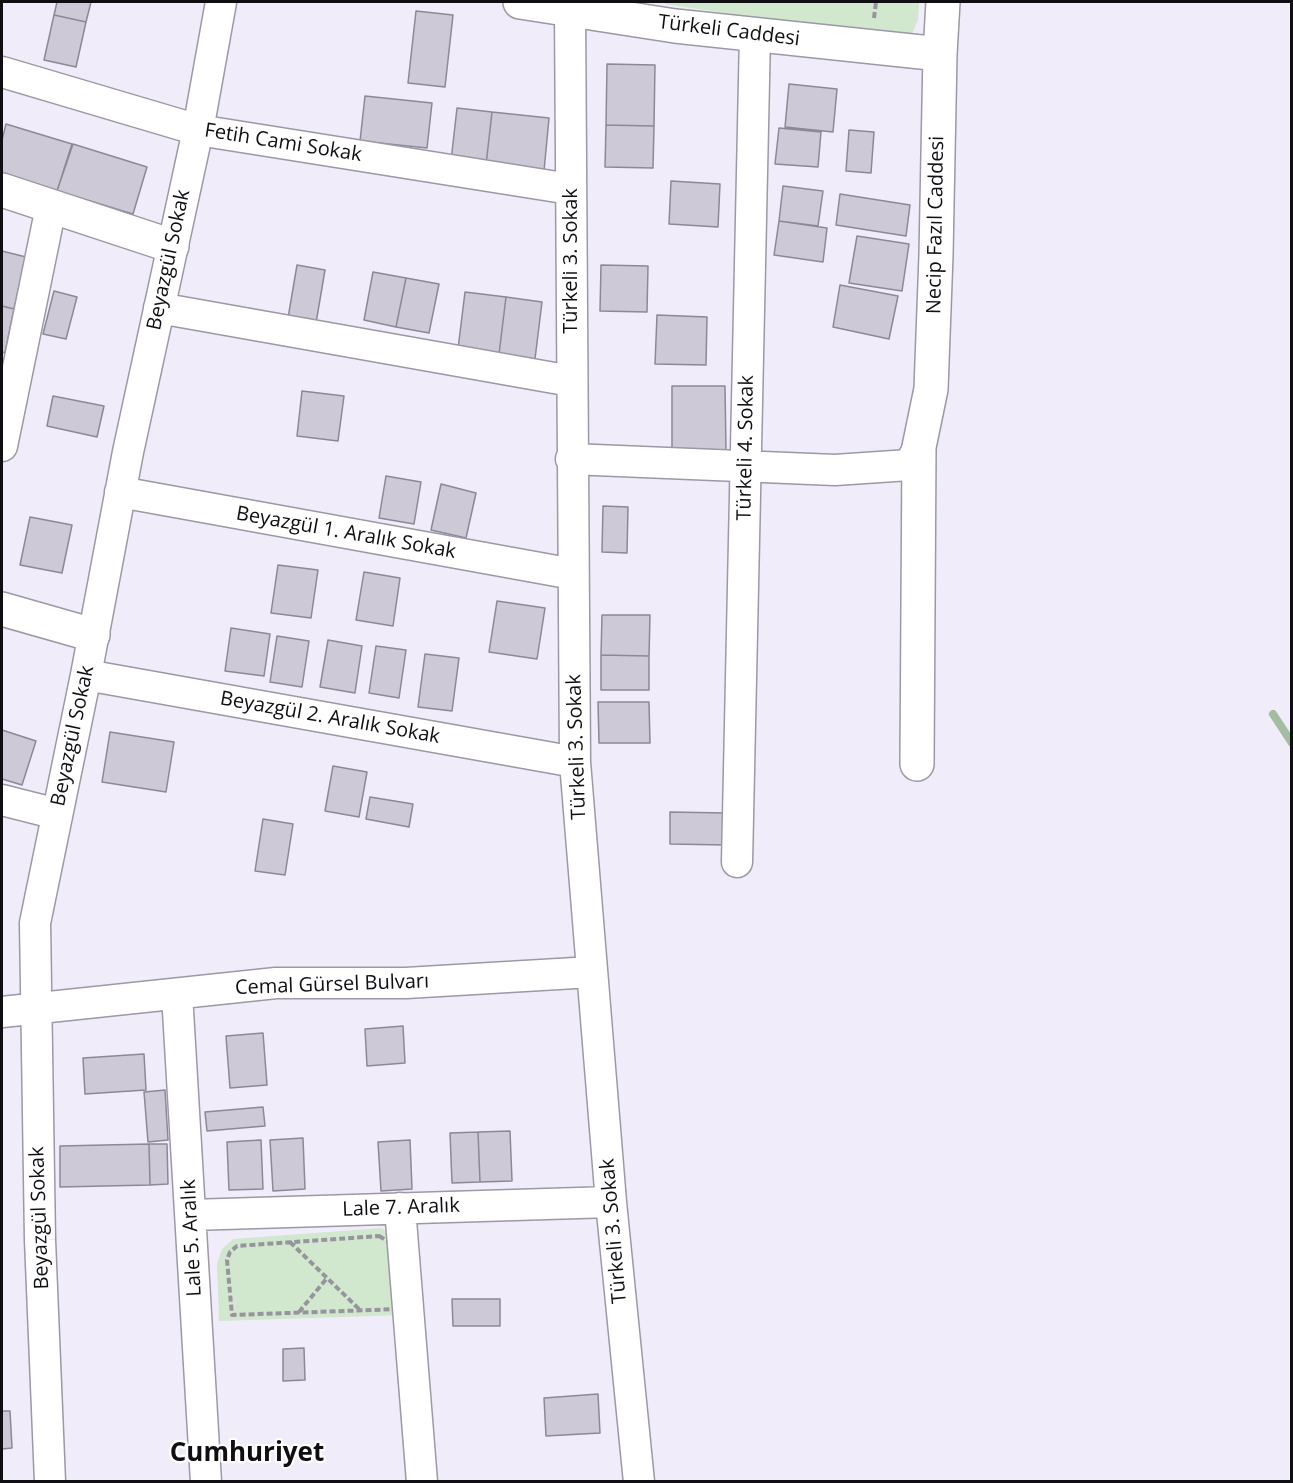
<!DOCTYPE html>
<meta charset="utf-8">
<style>
body{margin:0}
#map{position:relative;width:1293px;height:1483px;overflow:hidden;background:#f0ecfa;font-family:"Open Sans",sans-serif}
canvas{display:block}
.frame{position:absolute;inset:0;border:3px solid #0f0e12;pointer-events:none}
</style>
<div id="map">
<canvas width="1293" height="1483"></canvas>
<div class="frame"></div>
</div>
<script>
const ctx = document.querySelector('canvas').getContext('2d');
ctx.lineJoin = 'round';
function paint(path, color) { ctx.fillStyle = color; ctx.fill(path, 'evenodd'); }
function stroke(path, color, width, dash) { ctx.strokeStyle = color; ctx.lineWidth = width; ctx.lineCap = dash ? 'butt' : 'round'; ctx.setLineDash(dash || []); ctx.stroke(path); }
function label(font, color, halo, rows, align = 'center') {
  ctx.font = font + ' "Open Sans",sans-serif'; ctx.lineWidth = 4.5; ctx.setLineDash([]); ctx.textBaseline = 'middle'; ctx.strokeStyle = halo; ctx.fillStyle = color; for (const [text, x, y, turn = 0] of rows) {
    ctx.save(); ctx.translate(x, y); ctx.rotate((+turn || 0) * Math.PI / 180); ctx.textAlign = isNaN(turn) ? turn : align; if (halo) ctx.strokeText(text, 0, 0); ctx.fillText(text, 0, 0); ctx.restore();
  }
}
const green = new Path2D(`
 M665 2H919L918 20 909 41 665 4Z
 M382 1228 400 1242 404 1315 219 1321 217 1264 222 1249 233 1239Z`);
const stream = new Path2D(`
 M1273 714 1292 743`);
const building = new Path2D(`
 M57 2H91L86 22 54 15Z
 M416 11 453 15 445 87 408 83Z
 M54 15 86 22 76 67 44 60Z
 M607 64 655 65 654 126 606 125Z
 M789 84 837 89 833 132 785 127Z
 M365 96 432 103 427 148 360 141Z
 M457 108 492 112 486 165 451 161Z
 M492 112 549 118 544 171 486 165Z
 M6 124 72 144 57 191 2 174V140Z
 M606 125 654 126 653 168 605 167Z
 M779 128 821 132 818 167 775 164Z
 M849 130 874 132 871 173 846 171Z
 M73 144 147 167 133 214 57 191Z
 M671 181 720 184 718 227 669 224Z
 M783 186 823 191 818 226 779 221Z
 M840 194 910 205 906 236 836 225Z
 M779 221 827 228 823 262 774 255Z
 M857 236 909 244 902 291 849 283Z
 M2 251 26 257 14 309 2 306Z
 M297 265 325 270 316 323 288 318Z
 M601 265 648 266 647 312 600 311Z
 M373 272 406 278 396 327 364 320Z
 M406 278 439 284 429 333 396 327Z
 M840 285 898 296 889 339 833 327Z
 M54 291 77 297 66 339 43 334Z
 M465 292 506 297 499 354 458 349Z
 M506 297 542 302 535 359 499 354Z
 M2 306 14 309 5 353 2 352Z
 M657 315 707 317 706 365 655 364Z
 M672 386H725L726 451 672 452Z
 M302 391 344 396 338 441 297 436Z
 M53 396 104 406 97 437 47 426Z
 M386 476 421 482 414 524 379 518Z
 M441 484 476 493 466 538 431 530Z
 M603 506 628 507 627 553 602 552Z
 M30 517 72 525 62 573 20 565Z
 M278 565 318 570 311 618 271 613Z
 M364 572 400 578 393 626 356 620Z
 M497 601 545 608 537 659 489 652Z
 M602 615H650L649 656 601 655Z
 M231 628 270 634 264 676 225 671Z
 M277 636 309 641 302 687 270 682Z
 M328 640 362 646 355 693 320 687Z
 M376 646 406 650 399 698 369 693Z
 M425 654 459 658 452 711 418 707Z
 M601 655 649 656V690H601Z
 M598 702H649L650 743H599Z
 M2 730 36 741 22 785 2 779Z
 M110 732 174 742 166 792 102 782Z
 M333 766 367 772 359 817 325 811Z
 M370 797 413 804 409 827 366 819Z
 M670 812 726 813V845L670 844Z
 M263 819 293 824 285 875 255 871Z
 M403 1026 405 1063 367 1066 365 1029Z
 M263 1033 267 1085 230 1088 226 1036Z
 M144 1054 146 1090 85 1094 83 1058Z
 M165 1090 168 1140 148 1142 144 1092Z
 M263 1107 265 1126 207 1131 205 1112Z
 M510 1131 512 1181 480 1182 478 1132Z
 M478 1132 480 1182 452 1183 450 1133Z
 M303 1138 305 1189 273 1191 270 1140Z
 M261 1140 263 1189 229 1190 227 1142Z
 M410 1140 412 1189 381 1191 378 1142Z
 M149 1144 150 1185 60 1187V1146Z
 M149 1144H167L168 1184 150 1185Z
 M452 1299H500V1326H453Z
 M304 1348 305 1380 283 1381V1349Z
 M598 1394 600 1433 546 1436 544 1398Z
 M2 1411H10L12 1448 2 1449Z`);
const path = new Path2D(`
 M874 18 876 2
 M379 1236 389 1242 394 1249 399 1309 232 1315 227 1260 230 1252 237 1246Z
 M290 1242 360 1310
 M299 1312 327 1278`);
const street = new Path2D(`
 M570 9 575 762 611 1202 639 1482
 M2 72 198 130 570 189
 M159 308 571 381
 M2 446 51 207
 M571 459 835 470 909 465 919 447
 M120 492 573 574
 M86 675 575 762
 M2 800 57 814
 M737 862 755 34
 M177 994 206 1482
 M2 1012 276 983H406L592 972
 M400 1208 422 1482
 M191 1215 611 1202
 M50 1482 40 1240 35 923 86 675 128 452 198 130 221 2`);
const secondary = new Path2D(`
 M520 2 675 26 940 54
 M2 190 172 246
 M2 609 93 635
 M917 764 919 447 931 389 936 255 940 54 943 2`);
const streetNames = [
 ["Türkeli Caddesi",729,31,7],
 ["Fetih Cami Sokak",283,143,9],
 ["Necip Fazıl Caddesi",936,225,-89],
 ["Beyazgül Sokak",169,260,-78],
 ["Türkeli 3. Sokak",571,261,-90],
 ["Türkeli 4. Sokak",746,448,-89],
 ["Beyazgül 1. Aralık Sokak",346,533,10],
 ["Beyazgül 2. Aralık Sokak",330,718,10],
 ["Beyazgül Sokak",73,736,-78],
 ["Türkeli 3. Sokak",577,747,-92],
 ["Cemal Gürsel Bulvarı",332,985,-2],
 ["Lale 7. Aralık",401,1208,-2],
 ["Beyazgül Sokak",40,1218,-92],
 ["Türkeli 3. Sokak",614,1231,-95],
 ["Lale 5. Aralık",192,1238,-93]
];
const districtNames = [
 ["Cumhuriyet",247,1454]
];
paint(green, '#d1e7ce');
stroke(stream, '#a2bd9f', 8);
paint(building, '#cec9d7');
stroke(building, '#8c8895', 1.5);
stroke(street, '#9c98a5', 33);
stroke(secondary, '#9c98a5', 36);
stroke(path, '#97949e', 4, [6, 3]);
stroke(street, '#fff', 30);
stroke(secondary, '#fff', 33);
label('20px', '#0f0e12', '#fff', streetNames);
label('bold 26px', '#0f0e12', '#fff', districtNames);
</script>
